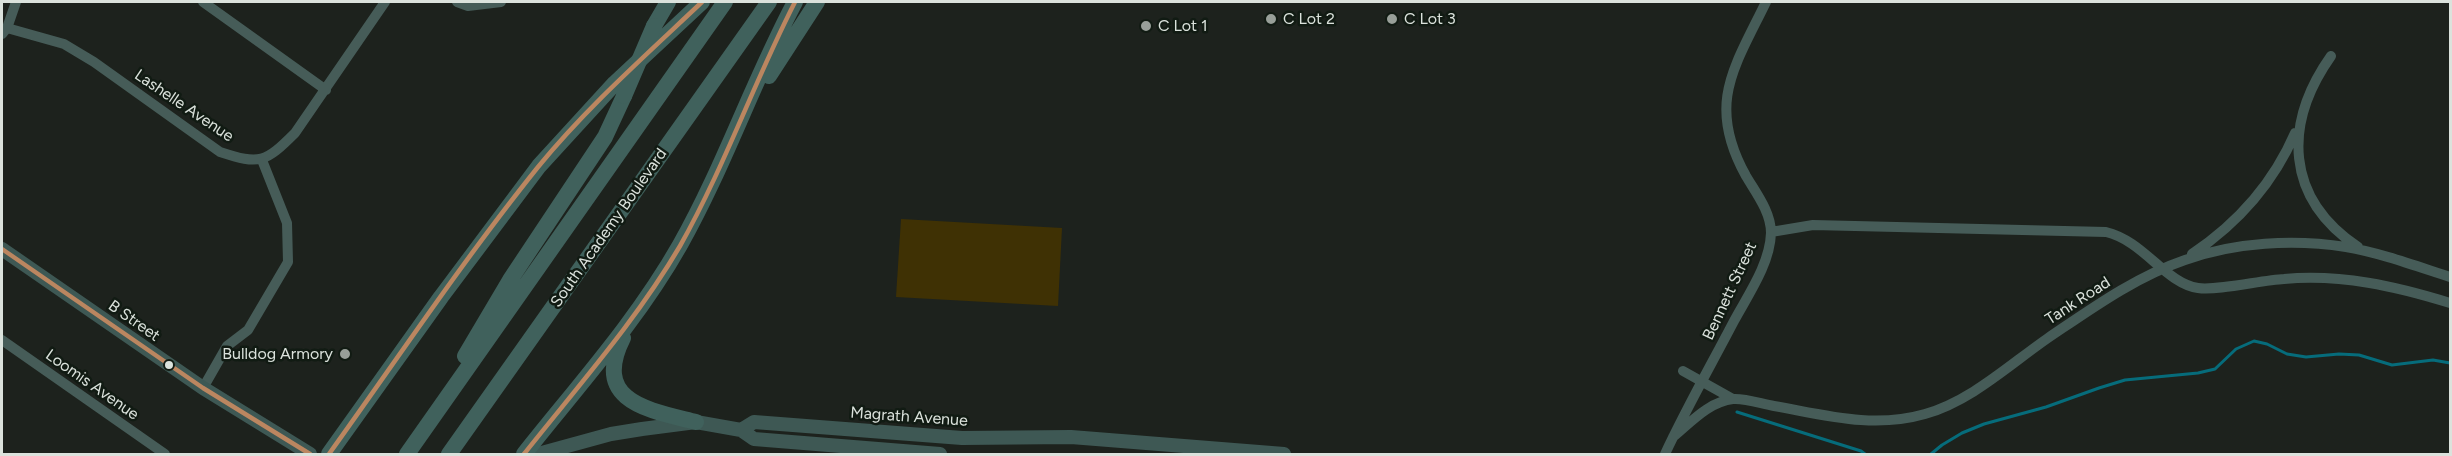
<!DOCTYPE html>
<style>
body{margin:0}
#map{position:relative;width:2452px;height:456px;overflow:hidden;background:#1d221d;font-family:Figtree,sans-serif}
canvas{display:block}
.frame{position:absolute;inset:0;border:3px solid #dbe2dc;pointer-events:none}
</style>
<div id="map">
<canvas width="2452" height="456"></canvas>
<div class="frame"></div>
</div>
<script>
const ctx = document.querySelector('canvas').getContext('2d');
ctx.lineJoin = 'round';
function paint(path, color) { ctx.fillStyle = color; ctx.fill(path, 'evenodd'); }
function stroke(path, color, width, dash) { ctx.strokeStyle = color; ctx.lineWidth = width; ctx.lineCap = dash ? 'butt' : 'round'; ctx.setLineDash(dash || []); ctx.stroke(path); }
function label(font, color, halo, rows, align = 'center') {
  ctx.font = font + ' Figtree,sans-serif'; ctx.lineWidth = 5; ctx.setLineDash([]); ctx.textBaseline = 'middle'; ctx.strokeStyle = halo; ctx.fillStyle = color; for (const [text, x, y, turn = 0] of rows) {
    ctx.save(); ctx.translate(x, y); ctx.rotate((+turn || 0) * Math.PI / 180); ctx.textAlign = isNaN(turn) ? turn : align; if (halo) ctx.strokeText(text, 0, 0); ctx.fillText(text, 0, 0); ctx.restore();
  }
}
const green = new Path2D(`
 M901 219 1062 228 1058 306 896 297Z`);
const stream = new Path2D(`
 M1737 412 1861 451 1865 454
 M1931 454 1942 445 1962 433 1984 424 2046 407 2099 388 2125 380 2198 373 2215 369 2236 349 2254 341 2267 344 2287 354 2306 357 2339 354 2359 355 2392 365 2433 360 2450 363`);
const minor = new Path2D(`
 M203 2 326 90
 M457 2 468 6 501 2
 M7 28 64 44 94 62 220 152C260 165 265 163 295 133L385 2
 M2 34 7 28 16 2
 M2331 56C2283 124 2285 198 2358 247
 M1771 232 1813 225 2106 232C2144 241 2165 283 2198 288 2218 291 2262 280 2284 279 2342 274 2395 286 2450 303
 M2192 254C2238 223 2273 184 2295 133
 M2 340 165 454
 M1683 371 1733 399
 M203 388 227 346 248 330 288 262 287 223 262 160
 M1673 437C1690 423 1710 401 1733 399 1745 398 1762 404 1774 406 1825 415 1873 429 1925 414 1971 401 2009 365 2048 338 2091 309 2135 277 2185 260 2235 242 2294 239 2346 247 2381 253 2416 266 2450 277
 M1665 454C1686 409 1711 365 1734 321 1748 295 1770 264 1771 233 1771 212 1756 193 1746 176 1706 104 1734 68 1766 2`);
const secondary = new Path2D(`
 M2 249 203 388 310 454
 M741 430 754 439 940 454
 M538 454 611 434 642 429 696 422 741 430 754 422 962 438 1071 437 1284 454`);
const trunk = new Path2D(`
 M654 26 668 2
 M769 76 817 2
 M623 338C591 402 649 410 696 422
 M465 356 510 280 605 137 624 96
 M329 454 441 297 539 166 615 83 702 2
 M407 454 725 2
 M449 454 769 2
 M524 454C577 387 637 321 680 245 724 167 753 81 795 2`);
const trunkBridge = new Path2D(`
 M624 96 654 26`);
const bus1 = new Path2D(`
 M2 249 203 388 310 454
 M329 454C398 358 464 259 538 167 587 107 646 55 702 2
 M524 454C578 386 636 321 680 246 724 168 754 82 795 2`);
const markers = [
 [1271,19,6,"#989f99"],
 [1392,19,6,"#989f99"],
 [1146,26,6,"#989f99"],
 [345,354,6,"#989f99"],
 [169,365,5,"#dbe2dc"]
];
const poiNames = [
 ["C Lot 2",1283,19],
 ["C Lot 3",1404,19],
 ["C Lot 1",1158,26],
 ["Bulldog Armory",333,354,"right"]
];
const streetNames = [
 ["Lashelle Avenue",184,106,34],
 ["South Academy Boulevard",609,228,-55],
 ["Bennett Street",1730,291,-65],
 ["Tank Road",2078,301,-33],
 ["B Street",134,321,35],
 ["Loomis Avenue",92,385,35],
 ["Magrath Avenue",909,417,4]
];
paint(green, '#3f3104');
stroke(stream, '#066c7b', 3);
stroke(minor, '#465c58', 10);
stroke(secondary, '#3e5854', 14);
stroke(trunk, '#40615c', 16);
stroke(trunkBridge, '#40615c', 16);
stroke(bus1, '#bb8660', 4.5);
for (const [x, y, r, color] of markers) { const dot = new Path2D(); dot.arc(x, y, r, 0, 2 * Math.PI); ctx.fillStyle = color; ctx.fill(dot); stroke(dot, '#111b13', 2); }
label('16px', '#dbe2dc', '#111b13', poiNames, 'left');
label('16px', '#dbe2dc', '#111b13', streetNames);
</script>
